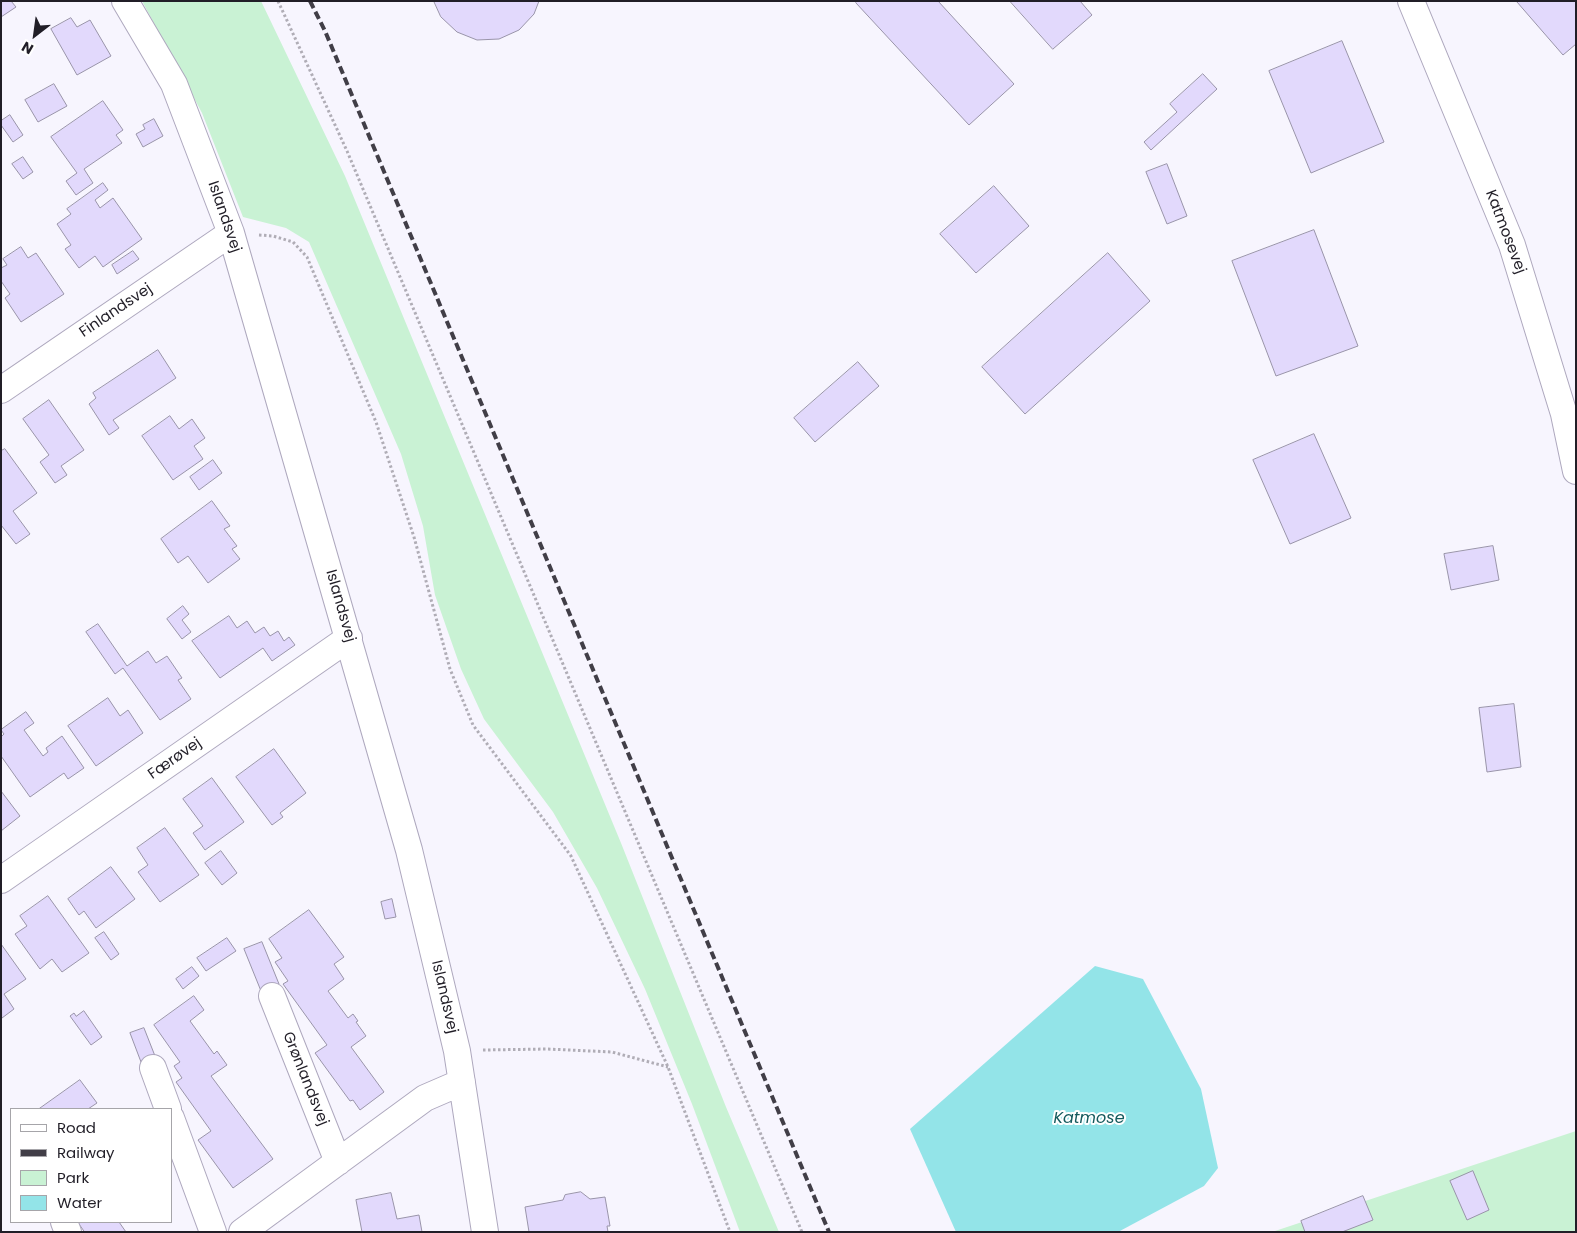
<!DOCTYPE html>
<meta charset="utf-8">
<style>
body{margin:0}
#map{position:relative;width:1577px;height:1233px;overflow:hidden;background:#f7f5fe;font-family:Poppins,sans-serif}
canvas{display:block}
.frame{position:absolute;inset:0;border:2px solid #211e27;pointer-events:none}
.legend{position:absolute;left:10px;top:1108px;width:162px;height:115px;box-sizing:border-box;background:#fff;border:1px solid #a6a5a9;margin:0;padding:6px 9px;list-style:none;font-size:15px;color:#211e27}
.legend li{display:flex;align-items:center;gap:10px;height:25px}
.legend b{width:25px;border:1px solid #a6a5a9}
.north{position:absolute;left:10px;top:10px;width:50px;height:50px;-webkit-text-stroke:4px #fff;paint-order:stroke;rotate:210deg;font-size:14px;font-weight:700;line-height:20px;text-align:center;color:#211e27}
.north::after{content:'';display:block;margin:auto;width:18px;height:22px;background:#211e27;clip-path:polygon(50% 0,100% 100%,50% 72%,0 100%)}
</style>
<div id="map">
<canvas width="1577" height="1233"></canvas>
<div class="frame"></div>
<ul class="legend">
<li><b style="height:6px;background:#fff"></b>Road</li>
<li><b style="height:6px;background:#413e47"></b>Railway</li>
<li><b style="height:14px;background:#c9f2d4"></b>Park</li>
<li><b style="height:14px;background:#93e4e8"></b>Water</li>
</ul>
<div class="north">N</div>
</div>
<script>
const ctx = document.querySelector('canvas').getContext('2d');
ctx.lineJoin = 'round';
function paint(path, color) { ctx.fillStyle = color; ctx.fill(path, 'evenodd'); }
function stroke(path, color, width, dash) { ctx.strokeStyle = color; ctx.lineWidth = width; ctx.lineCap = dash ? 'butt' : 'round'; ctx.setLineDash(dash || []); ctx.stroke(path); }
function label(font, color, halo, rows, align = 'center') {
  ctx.font = font + ' Poppins,sans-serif'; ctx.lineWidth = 4; ctx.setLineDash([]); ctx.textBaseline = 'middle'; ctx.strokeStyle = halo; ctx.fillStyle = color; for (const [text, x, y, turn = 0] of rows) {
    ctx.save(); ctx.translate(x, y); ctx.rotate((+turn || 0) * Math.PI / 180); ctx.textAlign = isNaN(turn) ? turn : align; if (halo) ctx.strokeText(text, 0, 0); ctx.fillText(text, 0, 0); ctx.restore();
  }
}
const green = new Path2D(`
 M142 1H261L345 176 621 843 726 1107 779 1232H740L692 1104 645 989 597 888 553 812 484 719 461 669 435 595 423 526 401 454 309 242 286 228 243 217 202 113Z
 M1576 1131V1232H1272Z`);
const water = new Path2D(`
 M1095 966 1143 979 1201 1089 1218 1168 1204 1186 1118 1232H956L910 1129Z`);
const building = new Path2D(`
 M1 1H11L16 7 1 17Z
 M434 1H539L534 14 519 30 499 39 477 40 457 32 441 17Z
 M857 1H938L1014 84 969 125 856 3Z
 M1010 1H1080L1092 15 1053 49Z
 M1519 1H1576V44L1563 55 1517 2Z
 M71 18 77 27 90 20 111 56 77 75 51 29Z
 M1342 41 1384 142 1311 173 1269 71Z
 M1203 74 1217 89 1151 150 1144 142 1177 112 1170 104Z
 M54 84 67 106 38 122 25 100Z
 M103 101 123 130 116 135 122 143 84 169 93 183 76 195 66 181 77 173 51 137Z
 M10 115 23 135 13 142 1 125V121Z
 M154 119 163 136 143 147 136 134 145 129 143 125Z
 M23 157 33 172 23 179 12 164Z
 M1167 164 1187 216 1167 224 1146 172Z
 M103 183 108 190 95 200 100 208 113 198 142 239 103 267 95 256 79 268 65 249 71 245 57 224 71 214 67 209Z
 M994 186 1029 226 976 273 940 234Z
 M1314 230 1358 346 1276 376 1232 261Z
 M21 247 28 258 36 253 64 294 21 322 5 298 10 294 1 281V268L7 265 3 259Z
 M133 251 139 259 117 274 112 265Z
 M1108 253 1150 301 1025 414 982 367Z
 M158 350 176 378 113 420 119 428 109 435 89 404 96 398 93 393Z
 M858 362 879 386 815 442 794 418Z
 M49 400 84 450 61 466 67 475 55 483 40 462 49 455 23 419Z
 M170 416 179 429 192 419 205 438 194 446 203 459 173 480 142 436Z
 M1314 434 1351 518 1290 544 1253 460Z
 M5 449 37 493 13 511 30 534 16 544 1 525V451Z
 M213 460 222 473 199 490 190 477Z
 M212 501 230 526 224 529 237 546 232 549 240 559 208 583 188 556 178 563 161 539Z
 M1493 546 1499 580 1451 590 1444 554Z
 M183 606 189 614 182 620 191 632 182 639 167 619Z
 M229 616 237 628 247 621 255 633 264 627 270 636 278 631 284 641 289 637 295 645 272 661 263 648 220 678 192 641Z
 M98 624 127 666 148 651 156 663 167 656 182 678 178 680 191 699 160 720 123 668 115 674 86 632Z
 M108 698 120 716 128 710 143 733 96 766 68 726Z
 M1514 704 1521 767 1487 772 1479 708Z
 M26 712 34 723 24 730 43 756 48 752 46 748 62 736 84 768 68 779 64 773 30 797 1 756V737L4 734 1 730Z
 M274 749 306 793 280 813 283 817 272 825 236 777Z
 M212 778 244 822 205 850 193 833 203 826 183 799Z
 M1 791 20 816 1 831Z
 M165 828 199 875 160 902 138 872 148 865 137 848Z
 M221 851 237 873 222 885 205 863Z
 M111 867 135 899 96 928 84 911 79 915 68 899Z
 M48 896 89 953 62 972 52 959 40 969 15 934 27 926 20 916Z
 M392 899 396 917 385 919 381 902Z
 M309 910 344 957 334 964 344 979 328 991 348 1018 353 1014 358 1021 356 1022 366 1036 351 1047 384 1092 360 1110 353 1100 350 1101 315 1053 327 1045 283 984 288 981 275 962 282 958 269 939Z
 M104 932 119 954 111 960 95 938Z
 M227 938 236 951 206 971 197 958Z
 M262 942 279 984 261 991 244 949Z
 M1 944 26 979 4 994 14 1009 2 1018Z
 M192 967 199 976 183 989 176 979Z
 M194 996 204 1010 190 1021 214 1054 217 1051 227 1065 211 1076 273 1159 233 1188 198 1140 211 1131 176 1082 182 1078 174 1066 180 1062 154 1025Z
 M84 1011 102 1037 91 1045 70 1016 74 1013 76 1016Z
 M144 1028 155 1056 141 1062 130 1033Z
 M80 1080 97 1103 88 1109H39Z
 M1473 1171 1489 1210 1467 1220 1450 1181Z
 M581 1192 590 1199 605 1197 610 1226H607L608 1232H529L525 1207 563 1200 565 1195Z
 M391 1193 397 1219 419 1215 422 1232H362L356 1200Z
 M1363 1196 1373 1220 1342 1232H1305L1301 1221Z
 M78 1222H119L126 1232H85Z`);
const path = new Path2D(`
 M278 1 347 151 802 1232
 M259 235 273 236 293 242 307 257 376 422 414 537 450 669 473 725 571 856 668 1067 730 1232
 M483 1050 547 1049 612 1052 668 1067`);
const minor = new Path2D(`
 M125 1 174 84 231 233 409 850 457 1051 485 1232
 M1411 1 1512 245 1564 414 1576 471
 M1 390 231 233
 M1 880 349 638
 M272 996 338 1162
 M153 1068 168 1109
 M171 1118 213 1232
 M64 1222 68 1232
 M242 1232 425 1098 462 1082`);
const rail = new Path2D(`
 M310 1 325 31 829 1232`);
const streetNames = [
 ["Islandsvej",224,217,71],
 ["Katmosevej",1505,232,69],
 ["Finlandsvej",116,311,-34],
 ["Islandsvej",340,606,74],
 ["Færøvej",175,759,-35],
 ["Islandsvej",444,997,77],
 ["Grønlandsvej",305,1079,68]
];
const waterNames = [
 ["Katmose",1089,1119]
];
paint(green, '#c9f2d4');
paint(water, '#93e4e8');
paint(building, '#e2d9fc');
stroke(building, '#9994a9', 1);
stroke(minor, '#aea8be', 28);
stroke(path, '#b0adb6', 3, [2.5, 2.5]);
stroke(minor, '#fff', 26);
stroke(rail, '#413e47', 4, [8, 4]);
label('15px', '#211e27', '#fff', streetNames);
label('italic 16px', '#145a5d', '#fff', waterNames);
</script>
